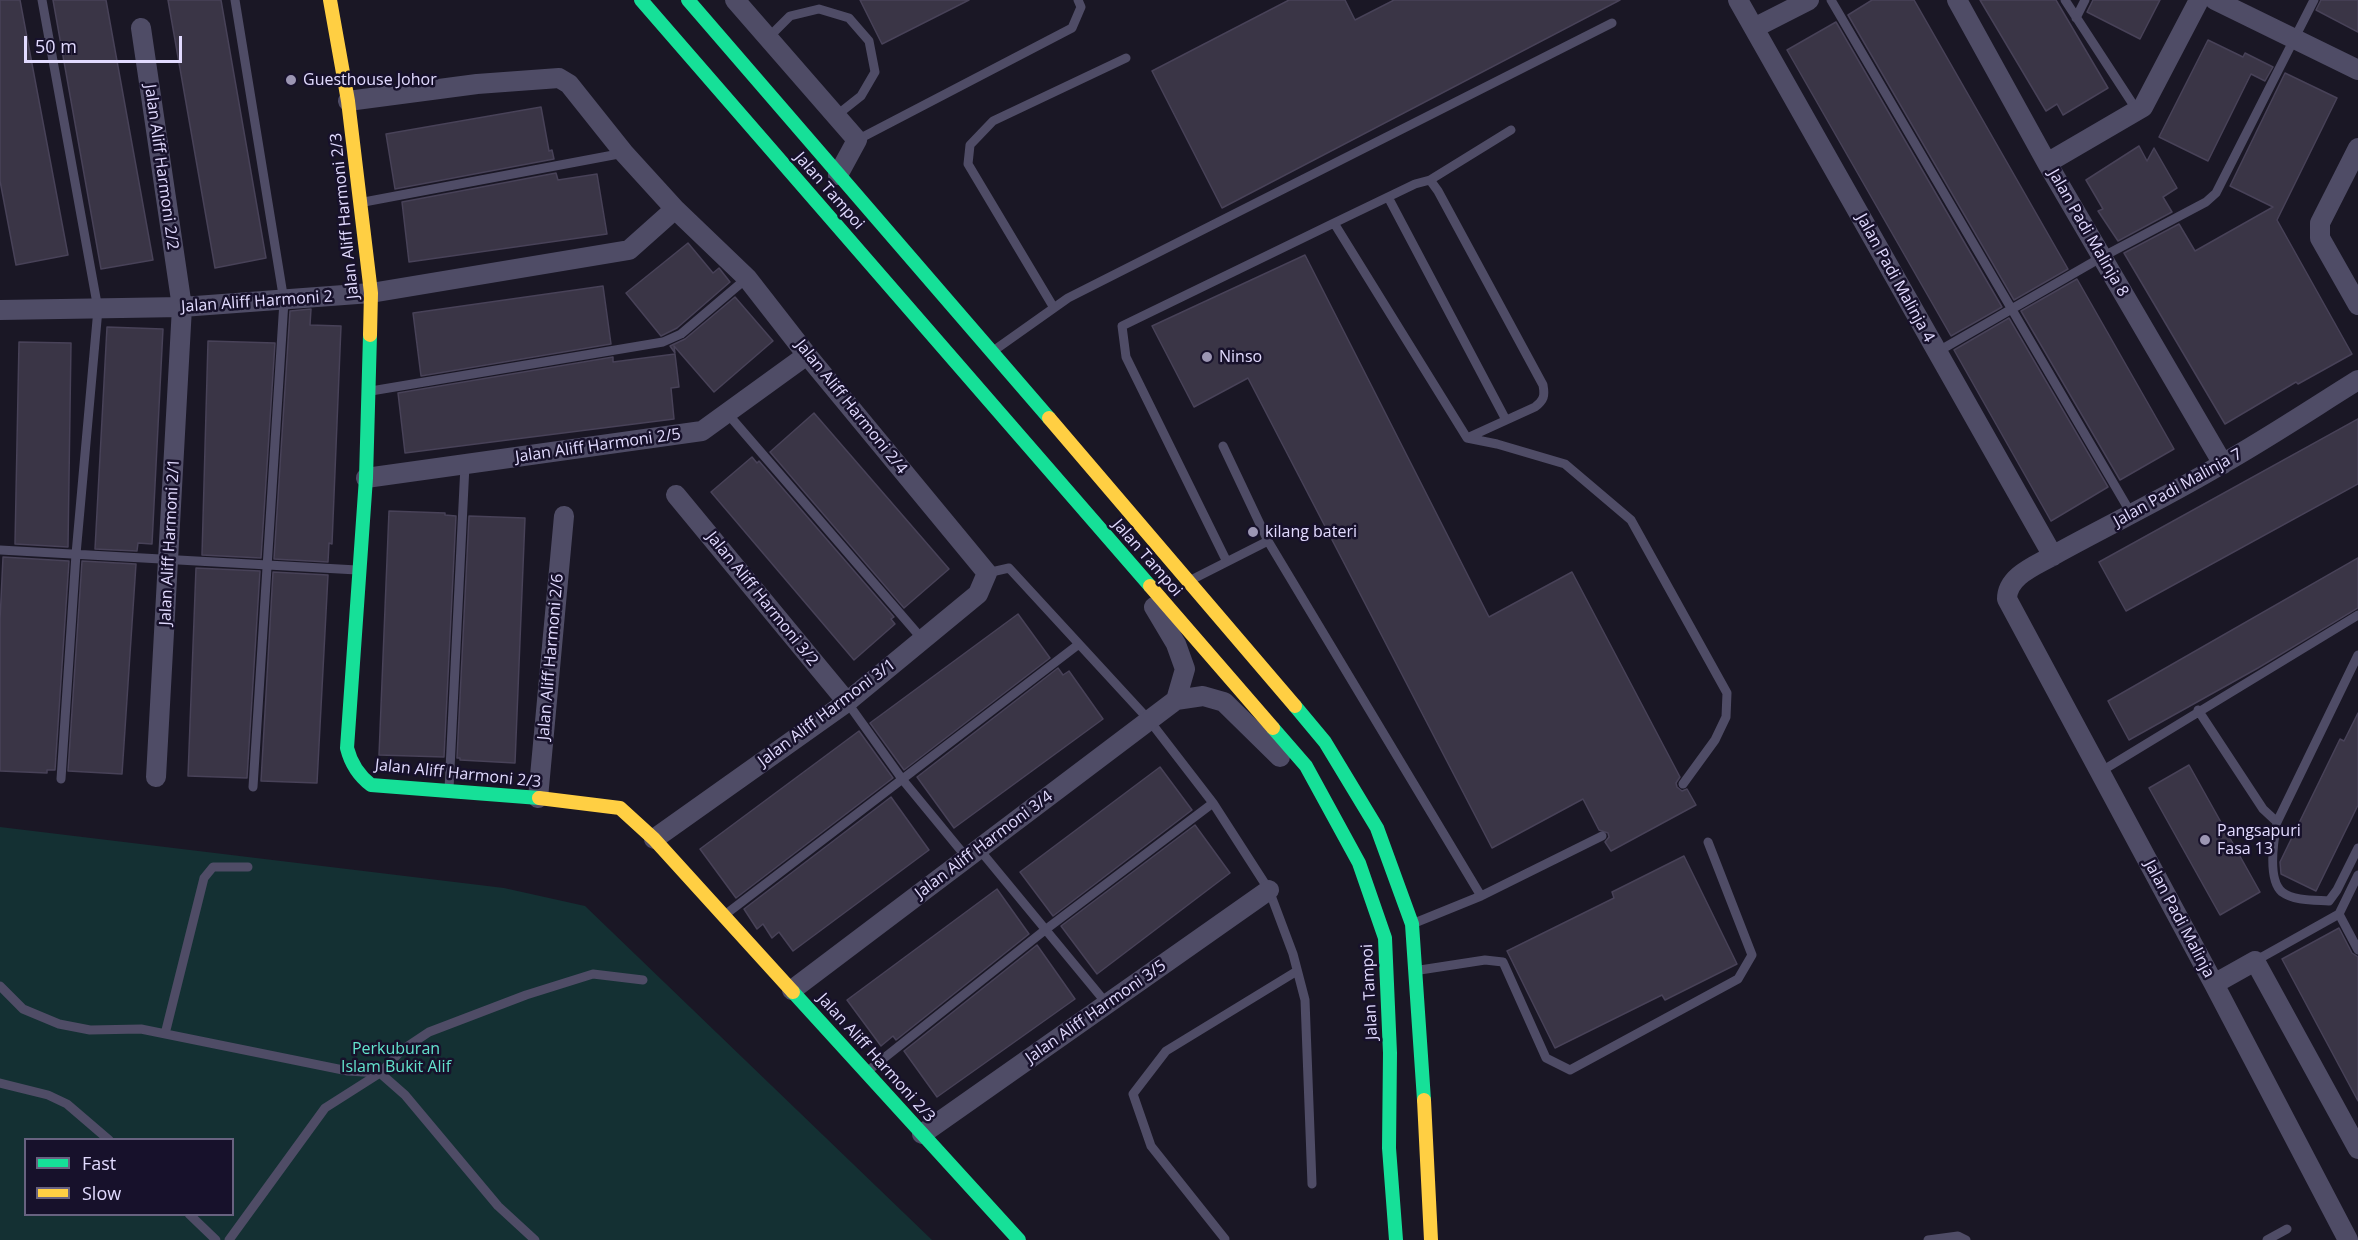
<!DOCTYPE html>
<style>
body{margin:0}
#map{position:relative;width:2358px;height:1240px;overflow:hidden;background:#1a1725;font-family:"Open Sans",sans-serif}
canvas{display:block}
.legend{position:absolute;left:24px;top:1138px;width:210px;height:78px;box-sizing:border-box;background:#17112b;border:2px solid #686280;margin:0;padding:8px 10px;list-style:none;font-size:18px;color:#e2dbff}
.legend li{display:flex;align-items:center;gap:12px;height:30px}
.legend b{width:30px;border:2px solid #686280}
.scale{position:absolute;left:24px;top:36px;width:158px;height:27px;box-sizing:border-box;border:3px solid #e2dbff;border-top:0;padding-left:8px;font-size:18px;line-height:21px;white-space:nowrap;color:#e2dbff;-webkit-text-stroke:4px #17112b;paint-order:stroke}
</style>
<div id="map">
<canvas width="2358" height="1240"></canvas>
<ul class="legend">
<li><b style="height:8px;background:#16e098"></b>Fast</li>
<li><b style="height:8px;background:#ffcf43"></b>Slow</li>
</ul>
<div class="scale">50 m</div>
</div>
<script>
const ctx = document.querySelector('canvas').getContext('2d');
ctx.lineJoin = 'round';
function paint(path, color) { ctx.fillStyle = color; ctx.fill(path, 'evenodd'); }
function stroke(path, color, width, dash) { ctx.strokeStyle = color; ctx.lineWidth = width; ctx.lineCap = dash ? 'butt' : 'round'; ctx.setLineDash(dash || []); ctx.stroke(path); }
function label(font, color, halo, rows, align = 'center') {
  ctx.font = font + ' "Open Sans",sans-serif'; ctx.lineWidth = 5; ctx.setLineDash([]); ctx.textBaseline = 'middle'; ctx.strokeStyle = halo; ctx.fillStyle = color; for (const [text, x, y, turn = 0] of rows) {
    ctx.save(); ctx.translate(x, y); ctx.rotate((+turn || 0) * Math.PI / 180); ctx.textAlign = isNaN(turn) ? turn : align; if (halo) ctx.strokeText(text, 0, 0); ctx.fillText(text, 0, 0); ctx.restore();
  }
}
const green = new Path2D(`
 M0 827 504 888 585 906 932 1240H0ZM26 1140H232V1214H26Z`);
const building = new Path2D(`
 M0 0H20L68 255 16 265 0 181Z
 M53 0H106L153 260 101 269Z
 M168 0H221L266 258 215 268Z
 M860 0H969L882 44Z
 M1289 0H1345L1355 20 1394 0H1620L1222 208 1152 71Z
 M1872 0H1914L2068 269 2014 300 1848 15Z
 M1980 0H2056L2108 88 2063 115 2057 104 2046 111Z
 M2093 0H2160L2140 39 2087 12Z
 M2321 0H2358V32L2316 10Z
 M1836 22 2002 307 1951 336 1787 50Z
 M2208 40 2243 57 2245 53 2273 67 2265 81 2251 74 2208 161 2159 137Z
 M2285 73 2337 98 2277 220 2352 354 2298 384 2296 382 2225 424 2124 253 2179 224 2195 251 2273 207 2230 186Z
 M541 107 549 151 552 150 554 159 395 189 386 134Z
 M2139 146 2147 161 2154 148 2177 188 2163 197 2172 212 2118 241 2098 211 2103 209 2086 180Z
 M556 173 558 180 597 174 607 234 409 262 402 202Z
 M688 243 713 273 719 268 730 282 677 328 661 336 626 293Z
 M1305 255 1489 617 1572 572 1680 777 1676 783 1677 787 1682 791 1687 789 1696 805 1611 851 1605 842 1609 837 1608 833 1599 830 1583 799 1492 848 1248 378 1194 407 1152 326Z
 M2077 279 2174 449 2120 480 2021 311Z
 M603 286 611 344 421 376 413 313Z
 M735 297 773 341 714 392 674 346 675 353 670 346 685 339Z
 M311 309 310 325 341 326 332 544 329 543 328 562 274 559 290 311Z
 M2009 318 2108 487 2051 521 1954 350Z
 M107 327 163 329 152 544 138 543 137 551 95 549Z
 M208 341 275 343 261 558 202 555Z
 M19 342 71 343 68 547 15 544Z
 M675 354 679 387 671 388 674 419 405 453 398 393 613 357V362Z
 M814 413 949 569 904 608 770 452Z
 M2358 419V484L2126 611 2099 562Z
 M752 457 757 463 759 461 894 617 891 619 895 624 854 660 711 492Z
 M389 511 445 513V515L456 516 444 757 379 755Z
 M469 516 525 518 515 763 460 760V758H457Z
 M3 557 69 561 55 770H47V773L0 771V620Z
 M2358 558V608L2258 668 2129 740 2108 701Z
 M82 561 136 564 122 774 68 771Z
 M196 568 260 571 247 778 188 776Z
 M273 572 328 575 317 783 261 781Z
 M1018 614 1050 658 904 770 870 723Z
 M1058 668 1063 675 1069 671 1103 719 954 828 917 777Z
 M2358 713V805L2316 891 2281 874 2280 862 2340 739 2344 741Z
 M859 731 893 778 736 898 700 849Z
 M2189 765 2260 892 2220 915 2149 788Z
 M1160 767 1192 810 1053 916 1020 872Z
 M891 797 929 850 793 951 779 932 772 938 763 924 757 929 744 909Z
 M1195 825 1230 873 1097 974 1061 926Z
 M1684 856 1737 964 1665 1000 1662 995 1555 1048 1507 951 1614 898 1612 892Z
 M997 889 1029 934 896 1040 893 1036 881 1046 847 1000Z
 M2339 928 2352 953 2358 957V1101L2282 959Z
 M1037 945 1075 999 937 1097 904 1051Z`);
const lane = new Path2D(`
 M42 0 98 309 76 554 61 779
 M235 0 284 301 253 787
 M1831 0 2132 515
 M2065 0 2138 112
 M2076 18 2085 0
 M769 37 790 16 819 9 849 18 869 41 875 72 861 96 837 115
 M857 140 1072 28 1081 7 1078 0
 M1430 180 1511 130
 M1388 197 1506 420
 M364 202 624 153
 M1334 223 1415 184 1430 180 1438 191 1543 385C1545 396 1544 400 1535 407L1467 438
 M1054 308 968 164 970 145 993 121 1126 58
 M996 349 1068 298 1612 23
 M1937 352 2102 257 2206 202 2216 193 2314 0
 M371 391 663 342 681 334 747 278
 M727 413 923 640
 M1223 446 1268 541
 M0 550 357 570
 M1226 560 1126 357 1122 326 1334 223 1467 438 1497 444 1565 464 1631 520 1727 693 1726 717 1715 740 1683 784
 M987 573 1009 568 1149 720 1213 803 1269 890 1293 954 1305 1000 1312 1184
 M1193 579 1268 541 1481 896
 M847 702 902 779 967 858
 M2198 710 2263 809 2277 822 2358 655
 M2100 772 2358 615
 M449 789 465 465
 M2277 822C2274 838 2267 879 2282 892 2294 901 2314 900 2329 901L2337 890 2358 848
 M979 849 1107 1004
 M726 914 1079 644
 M2339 914 2358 950
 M1417 922 1481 896 1602 836
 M2255 961 2339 914 2358 875
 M1420 970 1485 960 1503 962 1546 1058 1570 1070 1738 979 1752 955 1708 842
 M0 986 23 1009 59 1024 90 1030 141 1029 348 1071 380 1073 405 1095 498 1206 535 1240
 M165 1034 204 878 213 867H248
 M869 1070 1045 930 1213 803
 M0 1083 48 1095 67 1104 109 1140
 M189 1214 216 1240
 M1225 1239 1151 1146 1133 1094 1166 1051 1297 971
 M229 1240 325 1108 380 1073 402 1050 429 1032 526 995 593 974 643 980
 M1928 1240 1958 1236 1966 1240
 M2267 1240 2287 1229`);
const street = new Path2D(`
 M735 0 857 140 838 175
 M1738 0 2053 556
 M1957 0 2047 163 2223 464
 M2215 0 2358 70
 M141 28 182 307 156 777
 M1754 28 1809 0
 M348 101 477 84 559 78 569 84 624 153 675 209 747 278 807 355 987 573 978 594 847 702 654 839
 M2358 148 2320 223V238L2358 305
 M2047 163 2143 107 2199 0
 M0 310 182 307 371 293 629 250 675 209
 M366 478 702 431 807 355
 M676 495 847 702
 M1154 607 1176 644 1185 669 1176 700
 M538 798 564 516
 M2214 984 2255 961 2358 1149
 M792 990 1176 700 1203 696 1224 702 1280 757
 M922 1134 1269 890
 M2348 1240 2214 984 2007 599C2007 576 2035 566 2054 555 2110 524 2167 497 2222 464 2268 438 2313 408 2358 380`);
const fast = new Path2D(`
 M641 0 1150 586
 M688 0 1049 418
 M370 335 366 478 347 748C351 764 358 775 371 785L539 798
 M1295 706 1325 742 1377 828 1412 924 1424 1100
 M1273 728 1306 766 1359 863 1385 938 1390 1053 1389 1148 1396 1240
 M793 992 1019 1240`);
const slow = new Path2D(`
 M330 0 348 101 371 293 370 335
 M1049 418 1295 706
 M1150 586 1273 728
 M539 798 620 808 654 839 793 992
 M1424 1100 1431 1240`);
const markers = [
 [291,80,6,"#9c96b3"],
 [1207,357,6,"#9c96b3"],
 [1253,532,6,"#9c96b3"],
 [2205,840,6,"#9c96b3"]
];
const poiNames = [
 ["Guesthouse Johor",303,80],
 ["Ninso",1219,357],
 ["kilang bateri",1265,532],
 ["Pangsapuri",2217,831],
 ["Fasa 13",2217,849]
];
const streetNames = [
 ["Jalan Aliff Harmoni 2/2",161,167,82],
 ["Jalan Tampoi",829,191,49],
 ["Jalan Aliff Harmoni 2/3",345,216,-96],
 ["Jalan Padi Malinja 8",2088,233,60],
 ["Jalan Padi Malinja 4",1895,278,61],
 ["Jalan Aliff Harmoni 2",257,302,-4],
 ["Jalan Aliff Harmoni 2/4",851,407,51],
 ["Jalan Aliff Harmoni 2/5",598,446,-8],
 ["Jalan Padi Malinja 7",2178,488,-29],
 ["Jalan Aliff Harmoni 2/1",170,542,-87],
 ["Jalan Tampoi",1147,558,49],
 ["Jalan Aliff Harmoni 3/2",762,599,51],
 ["Jalan Aliff Harmoni 2/6",551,657,-85],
 ["Jalan Aliff Harmoni 3/1",827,713,-37],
 ["Jalan Aliff Harmoni 2/3",458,774,6],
 ["Jalan Aliff Harmoni 3/4",984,845,-37],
 ["Jalan Padi Malinja",2179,919,62],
 ["Jalan Tampoi",1370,992,-93],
 ["Jalan Aliff Harmoni 3/5",1096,1012,-35],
 ["Jalan Aliff Harmoni 2/3",876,1058,48]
];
const parkNames = [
 ["Perkuburan",396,1049],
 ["Islam Bukit Alif",396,1067]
];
paint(green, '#143033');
paint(building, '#3a3546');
stroke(building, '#484258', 1.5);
stroke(lane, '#4f4c66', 9);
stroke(street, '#4f4c66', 20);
stroke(fast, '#16e098', 14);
stroke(slow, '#ffcf43', 14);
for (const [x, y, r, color] of markers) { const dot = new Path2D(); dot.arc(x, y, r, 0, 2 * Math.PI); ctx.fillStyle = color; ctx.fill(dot); stroke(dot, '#17112b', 2); }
label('16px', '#e2dbff', '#17112b', poiNames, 'left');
label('16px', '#e2dbff', '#17112b', streetNames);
label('16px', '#63e3cd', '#17112b', parkNames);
</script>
